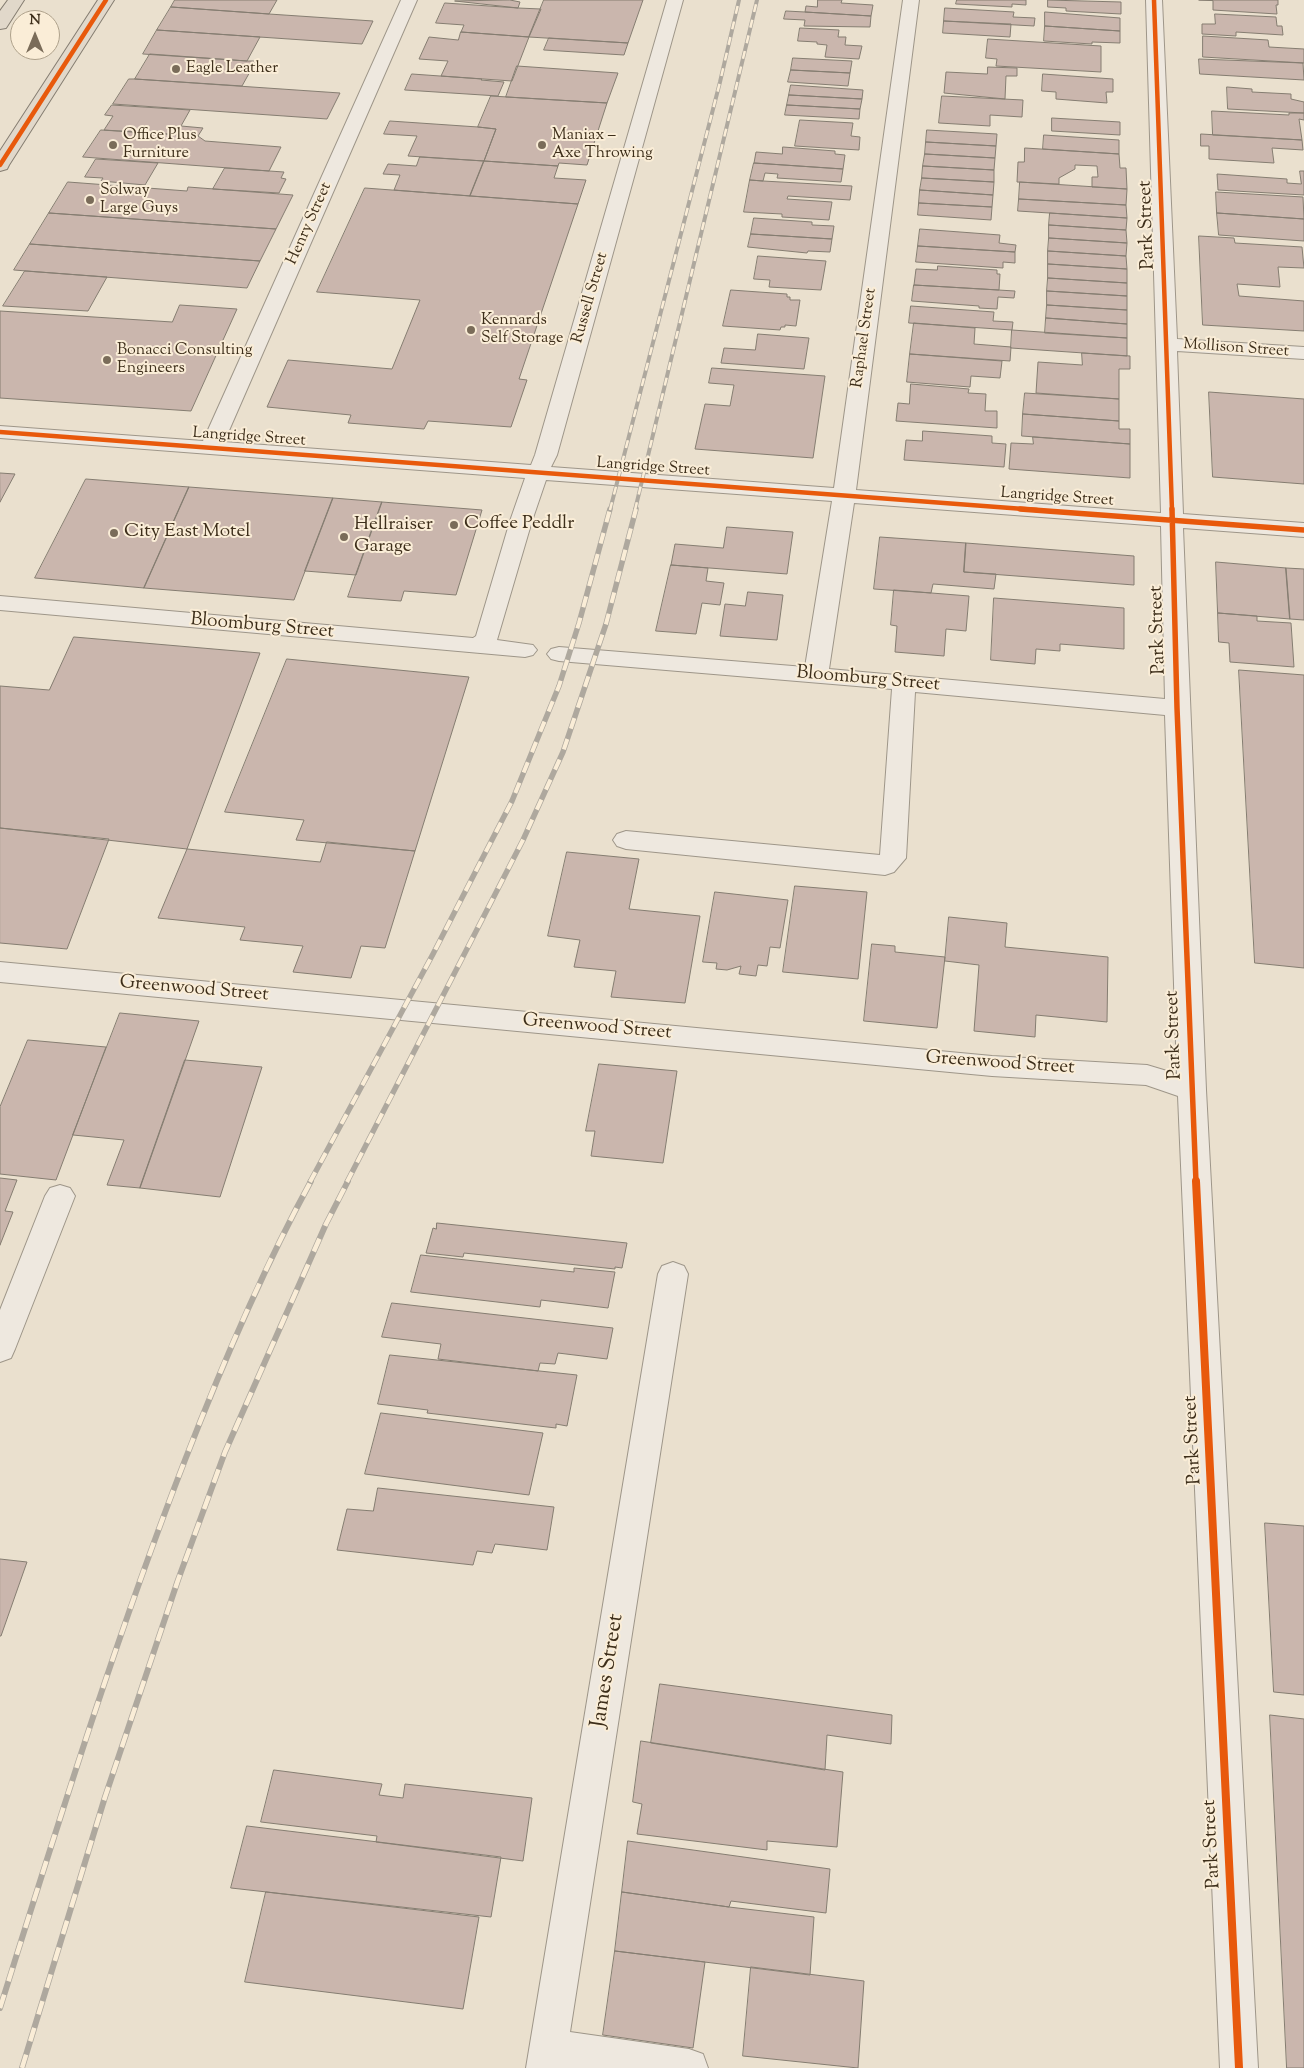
<!DOCTYPE html>
<meta charset="utf-8">
<style>
body{margin:0}
#map{position:relative;width:1304px;height:2068px;overflow:hidden;background:#eae0ce;font-family:"Sorts Mill Goudy",serif}
canvas{display:block}
.north{position:absolute;left:10px;top:10px;width:50px;height:50px;box-sizing:border-box;background:#faedd7;border:1px solid #aea18b;border-radius:50%;rotate:0deg;font-size:14px;font-weight:700;line-height:20px;text-align:center;color:#3d2e1a}
.north::after{content:'';display:block;margin:auto;width:18px;height:22px;background:#7a6c59;clip-path:polygon(50% 0,100% 100%,50% 72%,0 100%)}
</style>
<div id="map">
<canvas width="1304" height="2068"></canvas>
<div class="north">N</div>
</div>
<script>
const ctx = document.querySelector('canvas').getContext('2d');
ctx.lineJoin = 'round';
function paint(path, color) { ctx.fillStyle = color; ctx.fill(path, 'evenodd'); }
function stroke(path, color, width, dash) { ctx.strokeStyle = color; ctx.lineWidth = width; ctx.lineCap = dash ? 'butt' : 'round'; ctx.setLineDash(dash || []); ctx.stroke(path); }
function label(font, color, halo, rows, align = 'center') {
  ctx.font = font + ' "Sorts Mill Goudy",serif'; ctx.lineWidth = 4; ctx.setLineDash([]); ctx.textBaseline = 'middle'; ctx.strokeStyle = halo; ctx.fillStyle = color; for (const [text, x, y, turn = 0] of rows) {
    ctx.save(); ctx.translate(x, y); ctx.rotate((+turn || 0) * Math.PI / 180); ctx.textAlign = isNaN(turn) ? turn : align; if (halo) ctx.strokeText(text, 0, 0); ctx.fillText(text, 0, 0); ctx.restore();
  }
}
const building = new Path2D(`
 M175 0H277L269 14 171 7Z
 M510 0 520 2 518 8 455 1Z
 M544 0H643L628 43 529 37Z
 M818 0H842L841 3 873 5 871 16 805 12 806 6 817 7Z
 M957 0H1026V5L1012 4V7L956 4Z
 M1048 0 1121 2V14L1066 11V8L1048 7Z
 M1199 0H1278V5H1276L1277 14 1213 10V1Z
 M445 3 518 8 541 9 529 37 461 32 464 25 436 23Z
 M171 7 269 14 373 21 362 44 157 30Z
 M945 8 1014 12 1013 17 1035 18 1034 26 944 21Z
 M786 11 805 12 871 16 870 27 804 26 805 20 784 19Z
 M1045 12 1120 18V31L1045 26Z
 M1215 14 1276 17 1277 26H1282L1283 35 1236 32V36L1202 34V24H1215Z
 M944 21 1011 24 1010 37 943 33Z
 M1045 26 1120 31V43L1092 42V44L1044 41Z
 M800 28 839 30 838 37H846L845 45 862 46 859 59 825 57 827 45 817 44V42L798 41Z
 M157 30 260 37 247 61 143 54Z
 M461 32 529 37 512 81 441 76 448 61 419 59 429 37 458 40Z
 M1203 36 1268 40 1269 47 1304 49V63L1203 57Z
 M549 38 628 43 624 55 544 50Z
 M988 39 1101 46V72L996 66 997 59 986 58Z
 M150 54 247 61H256L242 86 135 79Z
 M793 58 852 61 850 73 791 70Z
 M1199 59 1303 63 1304 80 1200 74Z
 M517 66 618 73 607 103 506 97Z
 M988 67 1017 68V76H1006L1005 99 944 93 946 72 987 74Z
 M791 70 850 73 848 86 788 82Z
 M412 74 482 79 481 80 504 82 498 96 405 90Z
 M1043 74 1113 79V92H1106L1107 103 1056 99V92L1042 91Z
 M129 79H135L340 93 327 119 113 104Z
 M791 85 863 90 862 99 789 95Z
 M1227 87 1252 89V92L1291 94V99L1304 102V113L1228 109Z
 M789 95 862 99 860 109 787 105Z
 M491 96 607 103 587 165 559 163 558 166 484 161 496 129 478 127Z
 M942 96 1023 100 1022 117 990 115V126L939 123Z
 M112 105 190 110 181 126 203 128 198 136 104 130 113 116 105 115Z
 M787 105 860 109 859 119 785 115Z
 M1212 111 1289 115V113H1304V120L1299 119 1302 140 1213 135Z
 M1052 118 1120 122V135L1052 131Z
 M800 120 853 123 851 136 860 137 859 150 795 146Z
 M390 121 478 127 496 129 484 161 408 156 417 136 384 134Z
 M101 130 198 136 205 141 281 147 269 171 83 157Z
 M927 130 997 134 996 146 926 142Z
 M1201 134 1302 140 1303 150 1272 148 1274 163 1209 159V146H1201Z
 M1044 135 1119 140V154L1043 149Z
 M926 142 996 146 995 158 925 154Z
 M783 147 835 151V154L845 155 843 169 754 163 756 152 782 154Z
 M1025 148 1119 154 1120 168H1126L1127 189 1092 187V177H1098L1097 166 1075 165V169L1059 178V184L1017 182 1018 162H1024Z
 M925 154 995 158 994 170 923 166Z
 M420 157 484 161 470 196 394 190 400 175 383 174 388 164 416 166Z
 M96 159 158 163 145 185 101 181 103 178 85 177Z
 M484 161 558 166 554 178 586 180 578 204 470 196Z
 M754 163 843 169 841 182 777 178 778 174 765 173 763 181 750 180Z
 M923 166 994 170V182L922 178Z
 M225 168 284 172 281 178 286 179 279 193 213 189Z
 M1300 171H1304V195L1218 190 1217 174 1287 179V183L1301 184Z
 M922 178 994 182 993 195 920 190Z
 M750 180 763 181 852 186 850 200 788 196 787 199 832 202 829 220 782 217V214L744 212Z
 M68 182 187 191 188 187 293 195 276 229 49 213Z
 M1020 182 1127 189 1126 205 1019 199Z
 M365 188 578 204 519 379 527 380 511 427 428 421 424 429 348 423 351 415 267 407 288 360 392 369 420 300 317 292Z
 M920 190 993 195 992 207 919 203Z
 M1216 192 1303 197 1304 219 1217 213Z
 M1019 199 1126 205 1127 218 1018 211Z
 M919 203 992 207 991 220 918 215Z
 M49 213 276 229 260 261 30 244Z
 M1050 213 1127 218 1126 230 1049 225Z
 M1217 213 1304 219V241L1219 235Z
 M754 218 812 222V225L834 226 832 239 751 234Z
 M1049 225 1126 230 1127 243 1049 238Z
 M920 229 1000 235 999 243 1016 245 1015 252 918 246Z
 M751 234 832 239 830 252 808 251 807 253 748 247Z
 M1199 236 1234 238 1235 243 1302 247 1304 268 1278 267 1280 287 1237 284 1239 296 1304 301V331L1203 325Z
 M1049 238 1127 243 1126 256 1048 251Z
 M30 244 260 261 247 288 14 270Z
 M918 246 1015 252V263L1003 262V268L916 262Z
 M1048 251 1126 256 1127 269 1048 264Z
 M758 256 826 261 821 290 769 287 770 280 754 279Z
 M1048 264 1127 269V283L1048 278Z
 M938 266 997 270V274H1000L999 290 914 285 916 269 937 270Z
 M25 271 107 277 88 311 3 306Z
 M1048 278 1127 283V296L1047 291Z
 M914 285 1015 291 1014 298 998 297 997 309 979 308V306L912 301Z
 M731 290 787 294V297H790V300H800L796 326 785 325V327H781L780 330 723 326Z
 M1047 291 1127 296V310L1047 305Z
 M180 305 237 309 191 411 0 398V311L172 322Z
 M1047 305 1127 310V324L1046 318Z
 M911 306 994 312 993 321 1013 322 1012 330 909 323Z
 M1046 318 1127 324V338L1045 333Z
 M914 323 975 328 974 344 1011 347 1010 361 910 354Z
 M1012 330 1127 338V356L1011 348Z
 M758 334 809 338 804 369 721 363 724 348 755 350Z
 M1082 353 1130 356V369H1119V399L1036 393 1038 362 1082 365Z
 M910 354 1002 361 1000 378 971 376 970 387 907 382Z
 M712 368 825 376 813 458 695 449 705 404 730 406 734 385 709 383Z
 M911 384 969 389 968 393 986 394 985 411H997V428L896 421 898 403 909 404Z
 M1209 392 1304 399V484L1213 477Z
 M1025 393 1119 399V421L1023 414Z
 M1023 414 1119 421V429H1130V444L1022 436Z
 M923 431 992 436V443L1006 444 1004 467 904 460 906 440 922 441Z
 M1033 437 1130 444V478L1009 469 1011 443 1033 444Z
 M0 473 15 474 0 502Z
 M86 479 189 487 144 588 35 578Z
 M189 487 333 498 294 600 144 588Z
 M333 498 382 502 356 575 305 571Z
 M382 502 482 510 456 595 404 591 401 601 348 597Z
 M727 527 793 532 787 574 671 565 675 544 723 548Z
 M880 537 966 543 964 572 996 574 994 589 933 584 931 593 874 589Z
 M966 543 1134 556V585L964 572Z
 M1216 562 1286 568 1290 619 1218 613Z
 M671 565 708 568 706 581 724 583 720 605 702 603 696 634 656 631Z
 M1286 568 1304 569V620L1290 619Z
 M894 590 969 596 966 631 946 629 944 656 895 652 897 626 891 625Z
 M748 592 783 595 777 640 720 636 725 604 745 606Z
 M994 598 1124 608V649L1060 644V651L1036 649 1035 664 991 660Z
 M1218 613 1257 616V621L1291 623 1294 667 1230 662 1229 643 1219 642Z
 M74 637 260 653 187 849 0 828V686L49 690Z
 M287 659 469 677 415 851 296 840 304 820 225 812Z
 M1239 670 1304 675V968L1255 963Z
 M0 828 109 839 67 949 0 943Z
 M327 842 415 851 385 948 361 946 351 978 293 972 303 946 240 940 245 927 158 918 187 849 320 862Z
 M567 852 639 859 629 909 700 916 685 1003 611 997 616 971 574 967 580 940 548 936Z
 M795 886 867 892 858 979 783 972Z
 M715 892 788 900 780 948 770 947 767 966 758 965 756 976 739 974 741 966 727 970 716 969 717 963 703 962Z
 M949 917 1007 923 1005 947 1108 957 1107 1022 1036 1015 1035 1037 974 1031 979 965 945 961Z
 M872 944 895 946V952L945 957 937 1028 864 1021Z
 M120 1013 199 1021 140 1188 107 1185 124 1140 73 1135Z
 M28 1040 106 1047 56 1180 0 1174V1107Z
 M185 1060 262 1067 220 1197 140 1188Z
 M599 1064 677 1071 663 1163 591 1156 595 1131H586Z
 M0 1178 17 1180 5 1211 13 1212 0 1245Z
 M437 1223 627 1243 622 1268 615 1267V1269L464 1253 463 1257 426 1253 433 1228 436 1229Z
 M421 1255 574 1272V1268L615 1272 608 1308 541 1300 540 1307 411 1292Z
 M392 1303 613 1328 607 1359 558 1353 555 1364 540 1363 538 1371 438 1359 441 1344 382 1337Z
 M390 1355 577 1375 567 1426 556 1424V1428L427 1413 428 1410 378 1404Z
 M381 1413 543 1433 529 1495 365 1474Z
 M378 1488 554 1507 547 1550 495 1544 492 1553 477 1551 473 1565 337 1550 347 1509 373 1511Z
 M1265 1523 1304 1526V1695L1274 1692Z
 M0 1559 27 1562 1 1636H0Z
 M660 1684 892 1715 891 1744 827 1735 825 1770 651 1743Z
 M1270 1715 1304 1719V2068H1287Z
 M641 1741 843 1772 837 1847 767 1841V1850L637 1834 642 1804 633 1802Z
 M274 1770 382 1784 379 1795 403 1798 405 1784 532 1798 523 1861 376 1842 377 1836 261 1822Z
 M247 1826 501 1857 491 1917 231 1888Z
 M628 1841 830 1869 826 1913 731 1901 729 1907 622 1892Z
 M266 1892 479 1917 463 2009 245 1982Z
 M622 1892 729 1907 814 1917 810 1975 615 1951Z
 M615 1951 705 1962 693 2048 603 2035Z
 M751 1967 864 1981 858 2068 743 2056Z`);
const minor = new Path2D(`
 M401 0H417L224 442 531 465 535 455 667 0H683L557 455 551 467 834 488 903 0H919L856 490 1161 513 1146 0H1162L1177 339 1304 347V359L1177 351 1183 514 1304 523V537L1183 528 1206 1090 1258 2068H1220L1178 1096 1146 1085 992 1076 0 982V962L992 1056 1147 1065 1177 1074 1165 715 915 692 906 858 894 872 885 875 626 849 617 846 613 840 617 834 626 831 880 855 892 689 559 661 551 659 547 654 551 649 559 647 805 667 832 501 546 480 532 521 497 640 533 645 537 650 533 655 525 657 0 610V596L473 638 476 636 510 521 525 478 0 438V426L203 441ZM854 503 1161 526 1165 699 829 669Z
 M60 1185 70 1188 75 1196 15 1349 11 1358 0 1362V1310L45 1196 50 1188Z
 M673 1262 684 1266 688 1274 570 2032 689 2049 703 2054 708 2068H526L658 1274 662 1266Z`);
const highway = new Path2D(`
 M8 0H24L6 28 0 29V11Z
 M98 0H114L9 165 7 169 0 171V151Z`);
const railFar2 = new Path2D(`
 M610 510 720 82 739 0
 M635 510 757 0`);
const railFar1 = new Path2D(`
 M310 1182 433 954 512 801 559 686 579 623 610 509
 M347 1182 523 840 563 752 606 624 636 509`);
const rail = new Path2D(`
 M0 2008C58 1824 115 1640 185 1460 222 1365 262 1271 311 1181
 M22 2068 105 1797 178 1580 225 1452 326 1224 348 1181`);
const cyclewayFar2 = new Path2D(`
 M1154 0 1172 510
 M0 165 106 0
 M0 432 1037 510`);
const cyclewayFar1 = new Path2D(`
 M1020 509 1304 530
 M1172 509 1177 708 1196 1182`);
const cycleway = new Path2D(`
 M1196 1181 1239 2068`);
const markers = [
 [176,69,5,"#7a6c59"],
 [113,145,5,"#7a6c59"],
 [542,145,5,"#7a6c59"],
 [90,200,5,"#7a6c59"],
 [471,330,5,"#7a6c59"],
 [107,360,5,"#7a6c59"],
 [454,525,5,"#7a6c59"],
 [114,533,5,"#7a6c59"],
 [344,537,5,"#7a6c59"]
];
const farPoinames = [
 ["Eagle Leather",186,69],
 ["Office Plus",123,136],
 ["Furniture",123,154],
 ["Maniax –",552,136],
 ["Axe Throwing",552,154],
 ["Solway",100,191],
 ["Large Guys",100,209],
 ["Kennards",481,321],
 ["Self Storage",481,339],
 ["Bonacci Consulting",117,351],
 ["Engineers",117,369]
];
const farStreetnames = [
 ["Henry Street",310,224,-66],
 ["Russell Street",591,298,-74],
 ["Raphael Street",865,338,-82],
 ["Mollison Street",1236,349,4],
 ["Langridge Street",249,438,4],
 ["Langridge Street",653,468,4],
 ["Langridge Street",1057,498,4]
];
const streetNames = [
 ["Park Street",1148,225,-92],
 ["Bloomburg Street",262,627,5],
 ["Park Street",1159,630,-92],
 ["Bloomburg Street",868,680,5],
 ["Greenwood Street",194,990,5],
 ["Greenwood Street",597,1028,5],
 ["Park Street",1175,1035,-92],
 ["Greenwood Street",1000,1064,4],
 ["Park Street",1194,1440,-93],
 ["Park Street",1213,1844,-93]
];
const poiNames = [
 ["Coffee Peddlr",464,525],
 ["Hellraiser",354,526],
 ["Garage",354,548],
 ["City East Motel",124,533]
];
const nearStreetnames = [
 ["James Street",609,1671,-81]
];
paint(building, '#cab6ad');
stroke(building, '#857d71', 1);
stroke(minor, '#9e9689', 2);
stroke(highway, '#857d71', 2);
paint(minor, '#eee8df');
paint(highway, '#e1d8ca');
stroke(railFar2, '#aea89e', 4);
stroke(railFar1, '#aea89e', 5.5);
stroke(rail, '#aea89e', 6);
stroke(railFar2, '#faedd7', 2.5, [8]);
stroke(railFar1, '#faedd7', 4, [11]);
stroke(rail, '#faedd7', 4.5, [14]);
stroke(cyclewayFar2, '#e8590c', 4.5);
stroke(cyclewayFar1, '#e8590c', 5.5);
stroke(cycleway, '#e8590c', 8);
for (const [x, y, r, color] of markers) { const dot = new Path2D(); dot.arc(x, y, r, 0, 2 * Math.PI); ctx.fillStyle = color; ctx.fill(dot); stroke(dot, '#faedd7', 2); }
label('16px', '#3d2e1a', '#faedd7', farPoinames, 'left');
label('16px', '#3d2e1a', '#faedd7', farStreetnames);
label('19px', '#3d2e1a', '#faedd7', streetNames);
label('19px', '#3d2e1a', '#faedd7', poiNames, 'left');
label('22px', '#3d2e1a', '#faedd7', nearStreetnames);
</script>
